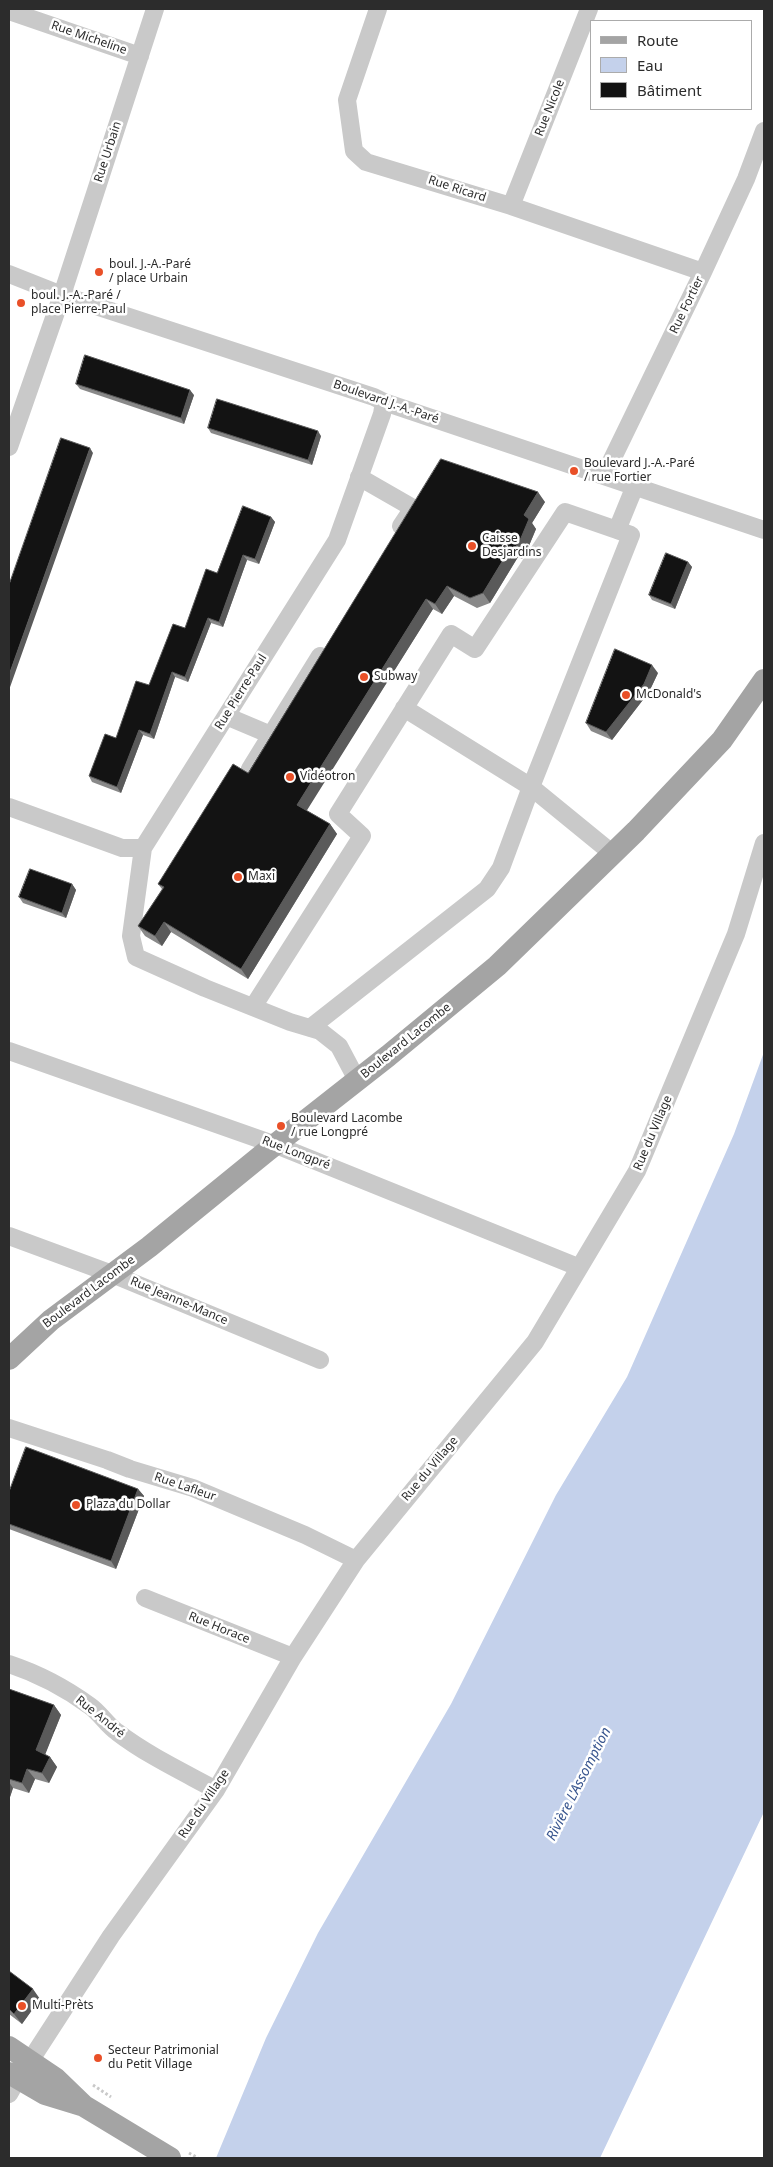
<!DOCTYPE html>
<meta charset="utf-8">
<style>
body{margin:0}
#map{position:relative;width:773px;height:2167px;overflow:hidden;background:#fff;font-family:"Noto Sans",sans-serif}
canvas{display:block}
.frame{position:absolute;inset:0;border:10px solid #2c2c2c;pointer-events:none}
.legend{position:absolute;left:590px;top:20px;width:162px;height:90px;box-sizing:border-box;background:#fff;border:1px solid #ababab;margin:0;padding:6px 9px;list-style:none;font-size:15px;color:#2c2c2c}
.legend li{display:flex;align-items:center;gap:10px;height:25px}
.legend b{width:25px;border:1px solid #ababab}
</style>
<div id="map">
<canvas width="773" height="2167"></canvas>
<div class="frame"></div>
<ul class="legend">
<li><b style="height:6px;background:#a4a4a4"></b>Route</li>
<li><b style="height:14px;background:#c4d1eb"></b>Eau</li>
<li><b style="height:14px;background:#131313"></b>Bâtiment</li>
</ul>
</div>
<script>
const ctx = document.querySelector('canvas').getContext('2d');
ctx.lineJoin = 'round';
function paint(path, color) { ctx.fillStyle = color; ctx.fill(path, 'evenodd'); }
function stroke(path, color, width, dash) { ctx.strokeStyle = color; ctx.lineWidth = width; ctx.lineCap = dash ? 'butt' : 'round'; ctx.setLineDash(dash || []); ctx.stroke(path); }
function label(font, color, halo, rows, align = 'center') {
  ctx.font = font + ' "Noto Sans",sans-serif'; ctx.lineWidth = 5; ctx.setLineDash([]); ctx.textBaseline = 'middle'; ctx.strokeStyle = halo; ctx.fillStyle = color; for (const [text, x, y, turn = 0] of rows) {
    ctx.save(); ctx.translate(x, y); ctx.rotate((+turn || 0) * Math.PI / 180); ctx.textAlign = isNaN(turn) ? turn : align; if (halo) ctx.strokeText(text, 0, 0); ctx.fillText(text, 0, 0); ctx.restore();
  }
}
const water = new Path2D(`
 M764 1052V1812L600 2158H216L266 2038 318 1933 451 1704 556 1495 627 1377 734 1134Z`);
const path = new Path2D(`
 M93 2085 111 2097
 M189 2153 198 2158`);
const minor = new Path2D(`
 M378 9 347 100 354 151 366 162 511 206 703 272
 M9 11 140 56
 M511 206 589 9
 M9 274 62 295 374 397 384 402 764 530
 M9 447 62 295 155 9
 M604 476 703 272 746 179 764 131
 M359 477 413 508 401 526
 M226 716 271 735 320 656
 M250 769 271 735
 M9 807 122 848H143L337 540 382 414 384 402
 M143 848 131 936 136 957 205 988 290 1022 320 1031 339 1046 357 1080
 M613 854 531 787 631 535 617 530 635 486
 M253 1007 362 836 338 814 451 634 475 649 565 512 617 530
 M310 1028 487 889 501 868 531 787 404 708
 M9 1051 276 1145 578 1267
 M9 1236 112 1274 320 1360
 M9 1428 107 1460 130 1469 193 1488 305 1535 356 1560
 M145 1598 293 1657
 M9 1664C39 1674 64 1687 90 1706 100 1713 107 1725 117 1732 147 1755 183 1772 216 1790
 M30 2061 111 1936 216 1790 293 1657 356 1560 535 1342 637 1171 736 934 764 843
 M9 2094 17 2080`);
const major = new Path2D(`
 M9 1359 51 1320 149 1247 267 1151 388 1056 497 966 636 831 722 740 764 680
 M9 2047 55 2078 84 2106 170 2158
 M9 2073 45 2094 81 2105`);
const wall = new Path2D(`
 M76 384 194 395 184 424 80 389Z
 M208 428 321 436 312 465 211 433Z
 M441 459 545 502 532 523 536 529 528 548 522 559 518 557 490 603 477 608 454 596 442 614 433 609 306 810 330 824 337 834 248 979 171 932 162 946 145 936 138 926 162 889 158 884 248 773Z
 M271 517 275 522 259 564 247 560 223 627 211 623 188 682 175 677 154 739 143 735 121 793 92 782 89 776 116 738 185 628 217 573Z
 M688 562 692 567 675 609 652 600 649 595Z
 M658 673 649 692 612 740 591 731 586 723Z
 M72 884 76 890 66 918 23 903 19 897Z
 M138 1489 144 1496 116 1569 9 1529V1492Z
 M9 1689 54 1705 61 1715 45 1754 50 1757 57 1767 49 1783 35 1779 29 1793 13 1788 9 1800Z
 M9 1971 40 1999 22 2024 9 2014Z`);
const shadedWall = new Path2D(`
 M190 390 194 395 184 424 181 418Z
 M318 431 321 436 312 465 308 460Z
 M90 448 93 453 9 690V675Z
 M538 492 545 502 532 523 536 529 528 548 522 559 515 548 524 515Z
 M271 517 275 522 259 564 255 559Z
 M511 547 518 557 490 603 483 593Z
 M243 555 247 560 223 627 219 622Z
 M688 562 692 567 675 609 671 604Z
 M447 586 454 596 442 614 435 604Z
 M426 599 433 609 304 815 297 805Z
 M208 618 211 623 188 682 185 677Z
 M652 665 658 673 649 692 612 740 606 732Z
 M172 672 175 677 154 739 150 734Z
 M139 730 143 735 121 793 117 787Z
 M330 824 337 834 248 979 241 969Z
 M72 884 76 890 66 918 62 913Z
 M164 922 171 932 162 946 155 936Z
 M138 1489 144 1496 116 1569 111 1561Z
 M54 1705 61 1715 43 1760 36 1750Z
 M50 1757 57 1767 49 1783 42 1773Z
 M27 1769 35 1779 29 1793 22 1783Z
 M9 1782 13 1788 9 1800Z
 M33 1989 40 1999 22 2024 14 2014Z`);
const building = new Path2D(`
 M85 355 190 390 181 418 76 384Z
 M217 399 318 431 308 460 208 428Z
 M61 438 90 448 9 675V585Z
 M441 459 538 492 524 515 529 519 521 538 515 548 511 547 483 593 470 598 447 586 435 604 426 599 297 805 330 824 241 969 164 922 155 936 138 926 164 887 158 884 233 764 248 773Z
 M243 506 271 517 255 559 243 555 219 622 208 618 185 677 172 672 150 734 139 730 117 787 89 776 105 734 116 738 136 681 149 685 173 624 185 628 206 569 217 573Z
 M666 553 688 562 671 604 649 595Z
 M615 649 652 665 644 684 606 732 586 723Z
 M30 869 72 884 62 913 19 897Z
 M26 1447 138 1489 111 1561 9 1524V1492Z
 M9 1689 54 1705 36 1750 50 1757 42 1773 27 1769 22 1783 9 1779Z
 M9 1971 33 1989 14 2014 9 2009Z`);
const markers = [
 [99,272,5,"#e95028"],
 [21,303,5,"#e95028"],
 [574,471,5,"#e95028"],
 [472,546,5,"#e95028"],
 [364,677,5,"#e95028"],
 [626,695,5,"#e95028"],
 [290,777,5,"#e95028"],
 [238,877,5,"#e95028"],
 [281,1126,5,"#e95028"],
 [76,1505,5,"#e95028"],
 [22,2006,5,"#e95028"],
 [98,2058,5,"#e95028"]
];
const streetNames = [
 ["Rue Micheline",89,38,19],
 ["Rue Nicole",550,108,-68],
 ["Rue Urbain",108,152,-72],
 ["Rue Ricard",457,189,18],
 ["Rue Fortier",687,305,-64],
 ["Boulevard J.-A.-Paré",386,402,19],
 ["Rue Pierre-Paul",241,692,-58],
 ["Boulevard Lacombe",406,1041,-39],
 ["Rue du Village",653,1133,-67],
 ["Rue Longpré",296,1153,21],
 ["Boulevard Lacombe",89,1292,-37],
 ["Rue Jeanne-Mance",179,1301,23],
 ["Rue du Village",430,1469,-50],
 ["Rue Lafleur",185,1487,19],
 ["Rue Horace",219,1628,22],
 ["Rue André",100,1717,39],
 ["Rue du Village",204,1804,-56]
];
const poiNames = [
 ["boul. J.-A.-Paré",109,265],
 ["/ place Urbain",109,279],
 ["boul. J.-A.-Paré /",31,296],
 ["place Pierre-Paul",31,310],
 ["Boulevard J.-A.-Paré",584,464],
 ["/ rue Fortier",584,478],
 ["Caisse",482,539],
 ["Desjardins",482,553],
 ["Subway",374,677],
 ["McDonald's",636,695],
 ["Vidéotron",300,777],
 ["Maxi",248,877],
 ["Boulevard Lacombe",291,1119],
 ["/ rue Longpré",291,1133],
 ["Plaza du Dollar",86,1505],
 ["Multi-Prèts",32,2006],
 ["Secteur Patrimonial",108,2051],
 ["du Petit Village",108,2065]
];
const waterNames = [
 ["Rivière L'Assomption",579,1784,-63]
];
paint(water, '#c4d1eb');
stroke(path, '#c9c9c9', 3, [2.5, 2.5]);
stroke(minor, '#c9c9c9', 18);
stroke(major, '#a4a4a4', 22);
paint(wall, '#898989');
paint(shadedWall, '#5a5a5a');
paint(building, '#131313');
stroke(building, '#5a5a5a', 1);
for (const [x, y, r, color] of markers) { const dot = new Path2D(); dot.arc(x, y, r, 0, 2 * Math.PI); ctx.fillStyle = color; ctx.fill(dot); stroke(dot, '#fff', 2); }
label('12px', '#2c2c2c', '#fff', streetNames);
label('12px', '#2c2c2c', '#fff', poiNames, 'left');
label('italic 14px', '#39568f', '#fff', waterNames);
</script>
